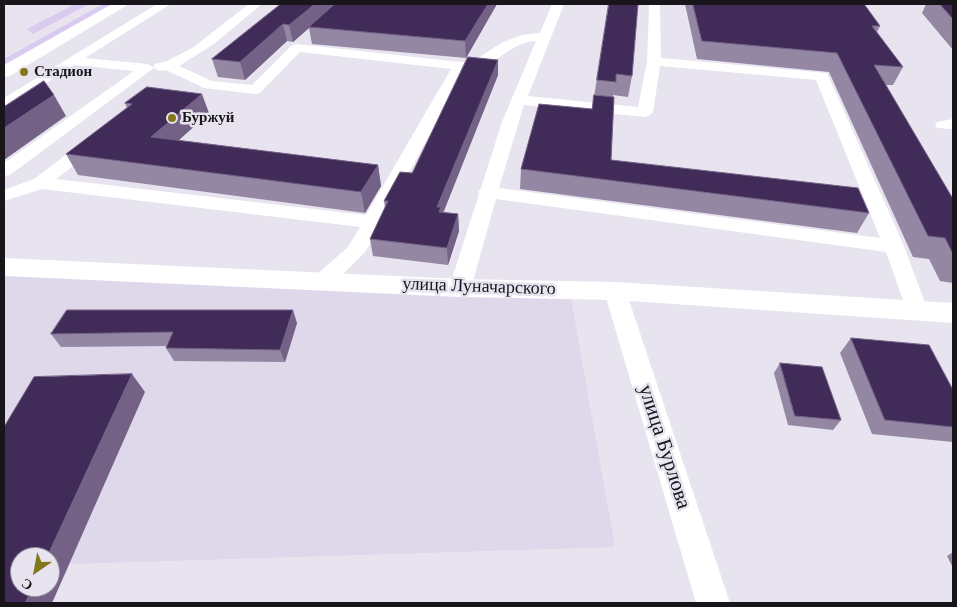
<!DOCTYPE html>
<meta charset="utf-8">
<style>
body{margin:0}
#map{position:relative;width:957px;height:607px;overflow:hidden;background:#e7e3ef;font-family:"Times New Roman",serif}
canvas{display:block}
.frame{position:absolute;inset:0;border:5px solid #18161b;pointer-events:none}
.north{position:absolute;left:10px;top:547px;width:50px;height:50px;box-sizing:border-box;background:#e7e3ef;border:1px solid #94919a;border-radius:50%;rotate:213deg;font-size:14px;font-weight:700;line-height:20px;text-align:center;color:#18161b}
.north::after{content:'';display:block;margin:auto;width:18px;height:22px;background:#83771b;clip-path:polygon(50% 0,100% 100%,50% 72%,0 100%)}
</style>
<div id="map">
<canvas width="957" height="607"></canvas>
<div class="frame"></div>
<div class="north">С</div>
</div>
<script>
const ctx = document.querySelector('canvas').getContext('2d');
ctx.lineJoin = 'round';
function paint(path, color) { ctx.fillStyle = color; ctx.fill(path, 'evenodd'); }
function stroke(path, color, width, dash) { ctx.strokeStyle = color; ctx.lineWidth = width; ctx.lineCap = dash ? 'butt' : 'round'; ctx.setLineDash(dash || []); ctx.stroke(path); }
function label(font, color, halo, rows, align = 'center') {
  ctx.font = font + ' "Times New Roman",serif'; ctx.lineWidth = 5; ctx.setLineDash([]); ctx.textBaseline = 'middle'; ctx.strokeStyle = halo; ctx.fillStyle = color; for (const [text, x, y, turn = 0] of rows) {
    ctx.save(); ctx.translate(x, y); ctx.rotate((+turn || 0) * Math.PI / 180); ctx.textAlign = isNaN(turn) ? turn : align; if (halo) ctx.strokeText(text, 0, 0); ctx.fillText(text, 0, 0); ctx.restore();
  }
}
const built = new Path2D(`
 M4 273 571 299 615 547 70 564 52 603H4ZM20 557H50V587H20Z`);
const green = new Path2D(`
 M75 4H89L33 34 27 29Z
 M103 4H116L4 68V59Z`);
const street = new Path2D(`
 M157 4H171L85 58 147 64 153 67 155 64 167 61 192 48 249 4H262L214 44 179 66 212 81 252 85 292 45 297 44 460 62 475 60 501 43 522 35 540 33 552 4H564L528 96 638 107 647 61 649 5 660 4 661 58 827 73 904 246 928 311 925 317 917 319 909 317 886 252 496 199 471 288 468 293 460 296 452 293 449 288 479 194 478 192 481 188 502 122 536 41C515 42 503 57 485 66 479 69 471 69 465 70L366 251 331 286 323 289 315 286 312 281 315 276 348 247 360 227 42 189 4 201V190L34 179 88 138H100L102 142 100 146 56 179 366 215 451 69 300 52 260 93 255 94 204 88 166 70 160 71 154 68 10 175 4 176V163L134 71 74 65 9 107 4 108V98ZM660 66 816 80 880 238 499 188 524 105 645 117 650 115 653 112Z
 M953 119V129L937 128 935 125 937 122Z
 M615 283 623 286 626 291 730 603H696L604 291 607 286Z`);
const secondary = new Path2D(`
 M4 258 460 279 615 282 953 303V323L615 300 460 297 4 276Z`);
const primary = new Path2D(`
 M112 4H129L10 76 4 77V65Z`);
const wall = new Path2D(`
 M281 4H497L466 58 312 44 309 28 293 42 287 41 245 80 218 77 212 59Z
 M609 4 632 76 628 97 613 95 611 160 869 213 857 233 520 189 521 169 592 109Z
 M685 4H864L880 26 877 32 903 67 893 85H886L953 199V283L940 281 929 259 913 257 829 72 697 59Z
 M926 4H953V50L922 13Z
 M498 60V75L443 212 458 214 459 231 448 265 373 256 370 239 385 208 384 201 412 173Z
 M125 103 209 113 179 140 378 165 381 186 365 213 78 175 66 154 127 108Z
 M297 323 285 362 174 361 166 348 167 346 61 347 51 334Z
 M851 338 953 390V442L872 434 840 353Z
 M780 363 841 420 833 430 788 425 774 373Z
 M953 552V568L947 556Z`);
const shadedWall = new Path2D(`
 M315 4H336L309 27V28L293 42 289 25Z
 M488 4H497L466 58 465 41Z
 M283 24 287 41 245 80 240 62Z
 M498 60V75L442 216 437 207Z
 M202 94 209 113 160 157 151 137Z
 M54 95 66 116 4 160V128Z
 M378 165 381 186 365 213 361 192Z
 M458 214 459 231 448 265 447 248Z
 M293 310 297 323 285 362 280 350Z
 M132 374 145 392 52 603H25L33 587H50V557H47Z`);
const building = new Path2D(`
 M281 4H315L289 25 283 24 240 62 212 59Z
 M335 4H488L465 41 309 27Z
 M609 4H638L632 76 616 74V82L597 80Z
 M693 4H864L880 26H872L903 67 874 65 953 199V254L945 238 928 236 837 53 702 41Z
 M940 4H953V19Z
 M468 57 498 60 437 207H441L439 212 458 214 447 248 370 239 388 201H384L400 172 412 173Z
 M44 81 54 95 4 128V107Z
 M147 87 202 94 151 137 378 165 361 192 66 154 132 104 125 103Z
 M594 95 614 97 611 160 858 188 869 213 521 169 539 104 592 109Z
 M67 310H293L280 350 166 348 173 332 51 334Z
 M851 338 929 345 953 390V427L885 420Z
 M780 363 822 367 841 420 795 416Z
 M132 374 47 557H20V587H33L25 603H4V427L34 377Z`);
const markers = [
 [24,72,5,"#83771b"],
 [172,118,5,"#83771b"]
];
const farPoinames = [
 ["Стадион",34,72],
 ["Буржуй",182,118]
];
const streetNames = [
 ["улица Луначарского",479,287,2]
];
const nearStreetnames = [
 ["улица Бурлова",664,447,72]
];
paint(built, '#dfd7ea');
paint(green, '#dacaf0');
paint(street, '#fff');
paint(secondary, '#fff');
paint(primary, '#fff');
paint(wall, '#9487a4');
paint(shadedWall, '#736286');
paint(building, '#412b59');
stroke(building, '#736286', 1);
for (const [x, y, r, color] of markers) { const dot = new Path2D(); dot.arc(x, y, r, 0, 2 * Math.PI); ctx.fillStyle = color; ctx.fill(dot); stroke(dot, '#e7e3ef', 2); }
label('bold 15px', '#18161b', '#e7e3ef', farPoinames, 'left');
label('18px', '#18161b', '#e7e3ef', streetNames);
label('21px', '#18161b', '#e7e3ef', nearStreetnames);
</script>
